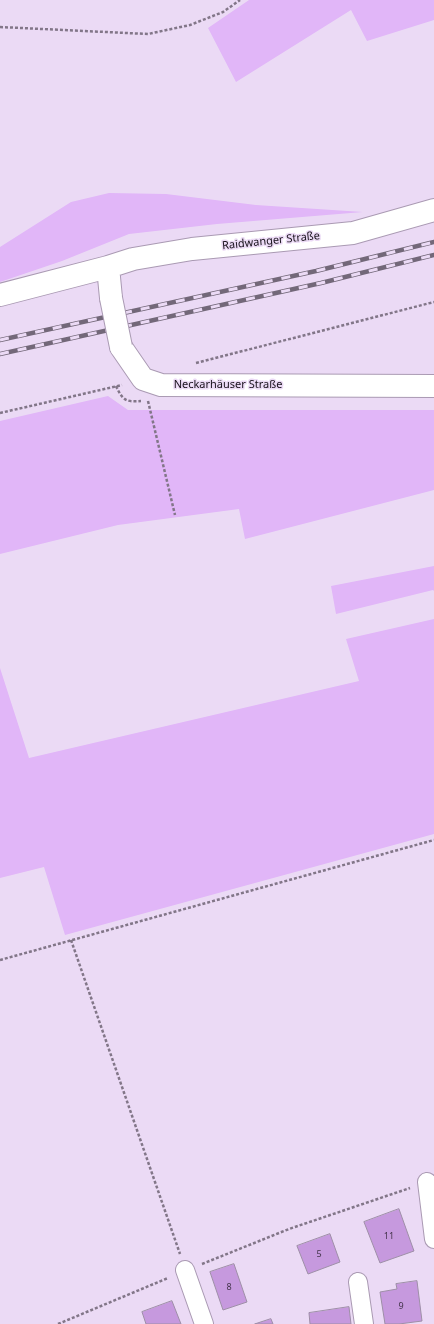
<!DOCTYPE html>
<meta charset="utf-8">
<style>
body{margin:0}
canvas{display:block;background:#ebdaf5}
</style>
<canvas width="434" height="1324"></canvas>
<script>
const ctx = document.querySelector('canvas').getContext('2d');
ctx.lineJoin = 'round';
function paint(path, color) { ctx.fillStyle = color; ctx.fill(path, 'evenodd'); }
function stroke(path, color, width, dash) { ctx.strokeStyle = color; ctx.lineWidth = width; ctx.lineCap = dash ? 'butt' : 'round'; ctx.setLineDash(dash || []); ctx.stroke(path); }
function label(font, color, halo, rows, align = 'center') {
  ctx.font = font + ' "Noto Sans",sans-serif'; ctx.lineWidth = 3; ctx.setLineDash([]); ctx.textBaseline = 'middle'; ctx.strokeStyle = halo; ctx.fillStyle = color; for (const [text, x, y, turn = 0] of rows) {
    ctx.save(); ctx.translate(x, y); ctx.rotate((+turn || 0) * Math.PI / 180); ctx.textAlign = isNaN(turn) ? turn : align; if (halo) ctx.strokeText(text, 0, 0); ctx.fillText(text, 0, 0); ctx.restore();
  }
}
const green = new Path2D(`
 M249 0H434V20L367 41 351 10 236 82 208 28Z
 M109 193 166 194 256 205 363 212 217 224 129 234 62 261 0 282V247L71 202Z
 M108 396 128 410H434V490L245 539 239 509 118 525 0 554V421Z
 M434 566V591L433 590 336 614 331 586Z
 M434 619V834L65 935 44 867 0 878V668L29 758 359 681 346 639Z`);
const building = new Path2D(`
 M399 1209 414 1251 380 1263 364 1222Z
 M330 1234 340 1262 308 1274 297 1246Z
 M234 1264 247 1302 223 1310 210 1272Z
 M417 1281 422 1321 399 1324H385L380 1292 397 1289 396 1284Z
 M172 1301 181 1324H146L142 1312Z
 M349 1307 351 1324H310L309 1313Z
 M271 1319 273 1324H255Z`);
const path = new Path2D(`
 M0 27 148 34 190 25 223 12 240 0
 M196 363 434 302
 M116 386C123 401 126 402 141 401
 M148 401 175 515
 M0 413 122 385
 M71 940 180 1254
 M0 960 434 840
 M202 1264 289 1229 410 1188
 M58 1324 168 1278`);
const street = new Path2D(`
 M427 1182 434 1239
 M185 1270 204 1324
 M358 1282 364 1324`);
const secondary = new Path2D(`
 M108 267 111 298
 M0 295 108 267 133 259 192 249 353 233 434 210
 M121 347 143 379 161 385 434 386`);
const rail = new Path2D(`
 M0 340 316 271 434 242
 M0 354 321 283 434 255`);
const secondaryBridge = new Path2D(`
 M111 298 121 347`);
const numberNames = [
 ["11",389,1236],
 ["5",319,1254],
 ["8",229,1287],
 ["9",401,1306]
];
const streetNames = [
 ["Raidwanger Straße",271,241,-6],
 ["Neckarhäuser Straße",228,385]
];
paint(green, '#e1b6f8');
paint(building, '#c699de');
stroke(building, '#9e8fa7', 1);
stroke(street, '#aa9ab3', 20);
stroke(secondary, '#aa9ab3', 24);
stroke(path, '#827688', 2.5, [3, 2]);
stroke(street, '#fff', 18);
stroke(secondary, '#fff', 22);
stroke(rail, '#736879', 4.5);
stroke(rail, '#ebdaf5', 3, [9]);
stroke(secondaryBridge, '#aa9ab3', 24, []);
stroke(secondaryBridge, '#fff', 22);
label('9px', '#43334b', null, numberNames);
label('11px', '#17111a', '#ebdaf5', streetNames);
</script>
